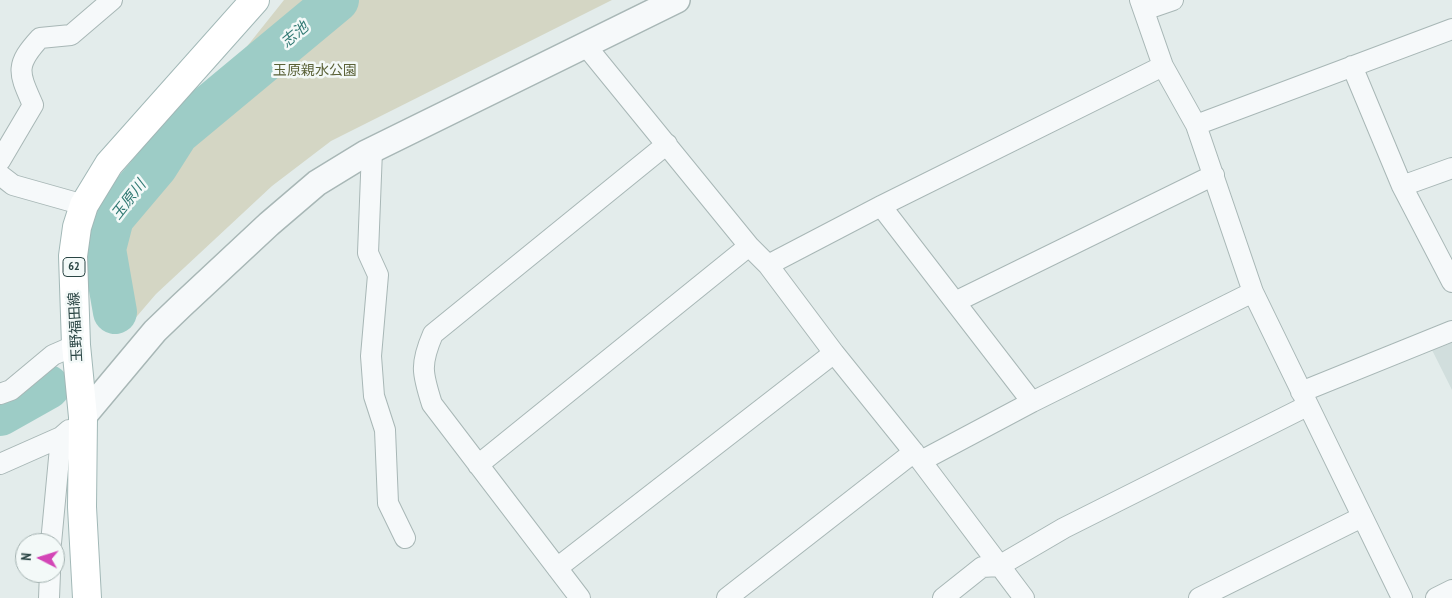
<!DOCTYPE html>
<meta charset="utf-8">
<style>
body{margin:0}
#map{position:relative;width:1452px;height:598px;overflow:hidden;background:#e3eceb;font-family:"PT Sans Narrow",sans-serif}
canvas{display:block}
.north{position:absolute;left:15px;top:533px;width:50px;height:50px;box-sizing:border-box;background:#f3f9f8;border:1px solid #a3b1b0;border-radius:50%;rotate:275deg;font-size:14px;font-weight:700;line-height:20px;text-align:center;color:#2a4544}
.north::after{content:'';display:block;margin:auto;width:18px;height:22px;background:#d345b6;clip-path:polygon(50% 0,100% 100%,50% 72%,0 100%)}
</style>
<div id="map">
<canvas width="1452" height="598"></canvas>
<div class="north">N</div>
</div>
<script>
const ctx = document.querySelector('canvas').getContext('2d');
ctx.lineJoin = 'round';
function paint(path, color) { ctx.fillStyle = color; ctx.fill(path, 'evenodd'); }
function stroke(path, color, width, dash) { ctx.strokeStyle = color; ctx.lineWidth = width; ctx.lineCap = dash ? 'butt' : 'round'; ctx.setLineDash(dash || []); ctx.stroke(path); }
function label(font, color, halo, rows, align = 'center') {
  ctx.font = font + ' "PT Sans Narrow","Noto Sans JP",sans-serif'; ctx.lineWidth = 5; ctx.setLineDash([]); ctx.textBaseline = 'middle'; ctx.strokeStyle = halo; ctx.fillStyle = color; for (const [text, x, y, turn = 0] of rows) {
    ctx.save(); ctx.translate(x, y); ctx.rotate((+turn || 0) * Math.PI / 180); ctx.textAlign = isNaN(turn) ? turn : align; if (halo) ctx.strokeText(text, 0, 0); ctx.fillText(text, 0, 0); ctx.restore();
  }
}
const built = new Path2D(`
 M1452 338V390L1430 346Z`);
const green = new Path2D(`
 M284 0H612L331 141 272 186 156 294 126 329 106 323 92 306 87 265 92 229 114 186 149 143 201 104Z`);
const river = new Path2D(`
 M115 312 104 249 112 218 156 166 177 133 337 0
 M0 414 48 387`);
const minor = new Path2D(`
 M1140 0 1163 66 1196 125 1253 292 1402 598
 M1144 10 1173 0
 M586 46 749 246 768 265 834 353 921 461 1024 598
 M1352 66 1402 186 1452 282
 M1196 125 1452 29
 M372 150 368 253 378 275 371 356 374 396 385 430 388 503 405 538
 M0 161 33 105C19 73 14 66 40 38L71 35 112 0
 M0 175 13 185 84 205
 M1402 186 1452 168
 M881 206 1032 402
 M768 265 881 206 1163 66
 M955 302 1214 175
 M1301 392 1452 331
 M0 394 11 390 53 355 76 345
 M921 461 1032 402 1253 292
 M0 464 61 437 69 430
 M478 465 749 246
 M51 543 61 437
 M557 568 834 353
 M49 598 50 573
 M580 598 432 404C422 373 420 364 433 334L667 144
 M727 598 914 452
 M943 598 982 567 999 566 1064 528 1307 406
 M1199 598 1362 517
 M1436 598 1452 590`);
const tertiary = new Path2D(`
 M83 417 155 331 181 306 269 224 317 183 366 153 677 0`);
const primary = new Path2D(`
 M87 598 82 507 83 417 76 345 73 256 77 227 84 205 109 164 255 0`);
const shields = [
 [74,267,22]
];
const shieldNames = [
 ["62",74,267]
];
const parkNames = [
 ["玉原親水公園",315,71]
];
const streetNames = [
 ["玉野福田線",76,327,-93]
];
const waterNames = [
 ["志池",295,35,-40],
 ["玉原川",129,200,-52]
];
paint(built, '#d1dedd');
paint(green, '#d4d6c4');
stroke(river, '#9dccc6', 44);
stroke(minor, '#a8b7b6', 22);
stroke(tertiary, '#a8b7b6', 28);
stroke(primary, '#a2b8b7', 30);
stroke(minor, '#f6f9fa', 20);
stroke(tertiary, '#f6f9fa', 25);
stroke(primary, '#fff', 28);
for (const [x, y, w] of shields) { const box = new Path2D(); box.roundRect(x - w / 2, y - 9.5, w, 19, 4); ctx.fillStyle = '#f3f9f8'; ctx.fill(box); stroke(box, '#2a4544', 1); }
label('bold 12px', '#2a4544', null, shieldNames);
label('14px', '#5a6137', '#f3f9f8', parkNames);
label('14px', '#2a4544', '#f3f9f8', streetNames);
label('italic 15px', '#327a74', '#f3f9f8', waterNames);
</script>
